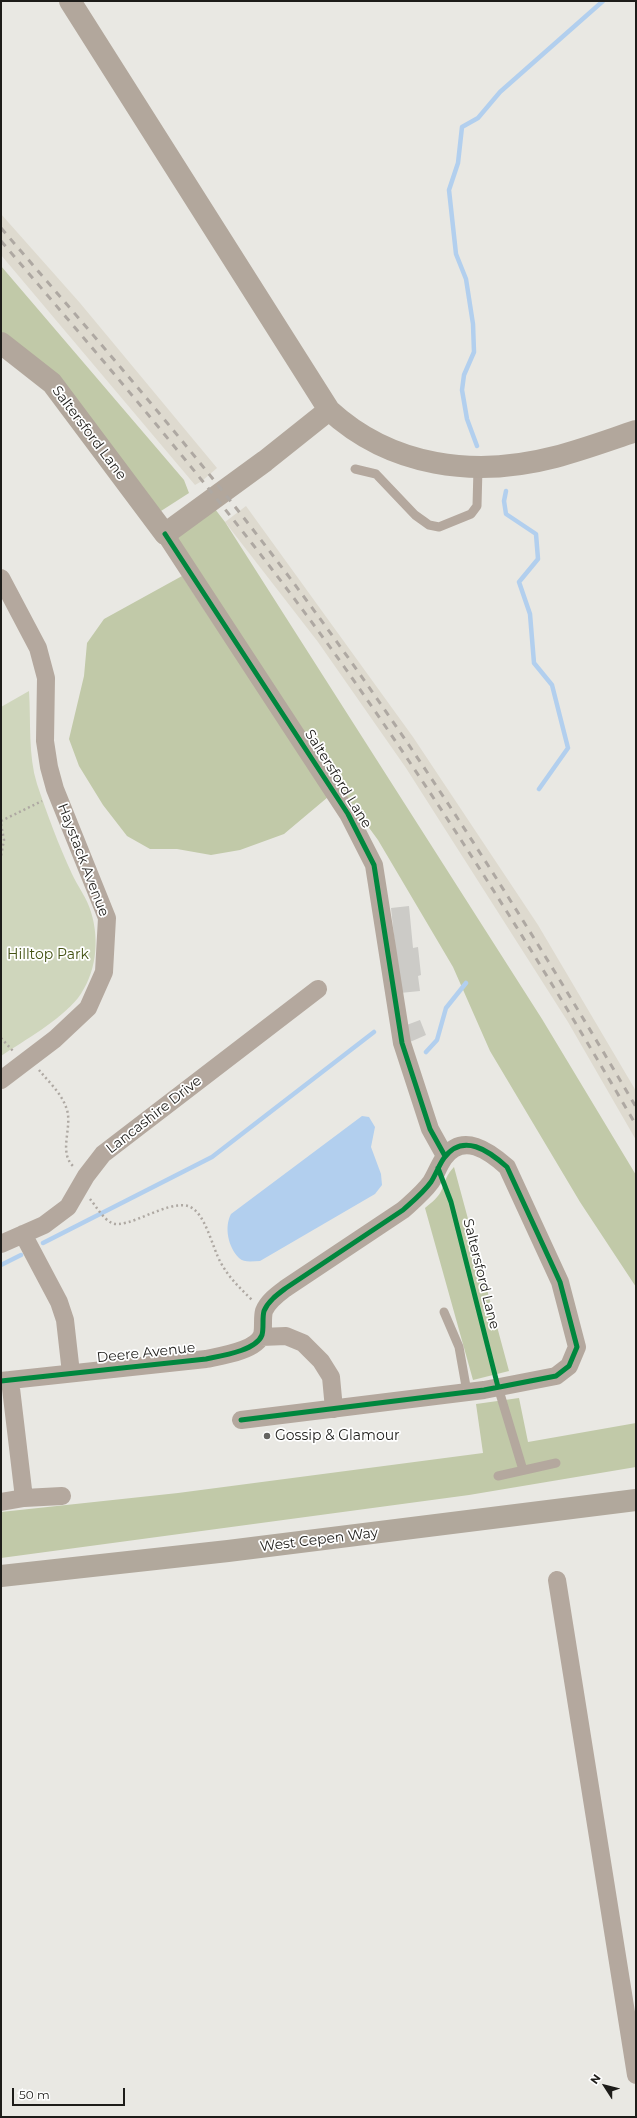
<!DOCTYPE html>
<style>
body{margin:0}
#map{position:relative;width:637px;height:2118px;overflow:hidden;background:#e9e8e3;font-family:Montserrat,sans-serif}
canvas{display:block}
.frame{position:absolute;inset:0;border:2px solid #1d1c19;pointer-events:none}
.north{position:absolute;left:585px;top:2066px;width:40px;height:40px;-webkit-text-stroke:3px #fff;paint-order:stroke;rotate:306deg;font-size:11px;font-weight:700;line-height:16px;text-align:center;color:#1d1c19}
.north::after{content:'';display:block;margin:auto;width:14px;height:18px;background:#1d1c19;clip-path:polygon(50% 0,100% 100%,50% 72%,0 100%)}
.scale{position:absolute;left:12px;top:2088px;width:113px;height:18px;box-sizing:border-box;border:2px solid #1d1c19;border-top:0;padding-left:5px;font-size:12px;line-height:14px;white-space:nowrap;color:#1d1c19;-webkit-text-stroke:3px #fff;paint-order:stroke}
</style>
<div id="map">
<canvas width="637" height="2118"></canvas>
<div class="frame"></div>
<div class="north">N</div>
<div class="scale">50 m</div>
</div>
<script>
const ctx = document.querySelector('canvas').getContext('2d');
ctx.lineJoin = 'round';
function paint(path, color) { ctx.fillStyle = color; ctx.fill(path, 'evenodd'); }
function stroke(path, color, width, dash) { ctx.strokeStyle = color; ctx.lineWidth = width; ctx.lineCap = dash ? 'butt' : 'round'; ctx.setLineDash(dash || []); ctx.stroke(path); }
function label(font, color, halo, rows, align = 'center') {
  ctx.font = font + ' Montserrat,sans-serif'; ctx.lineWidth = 3.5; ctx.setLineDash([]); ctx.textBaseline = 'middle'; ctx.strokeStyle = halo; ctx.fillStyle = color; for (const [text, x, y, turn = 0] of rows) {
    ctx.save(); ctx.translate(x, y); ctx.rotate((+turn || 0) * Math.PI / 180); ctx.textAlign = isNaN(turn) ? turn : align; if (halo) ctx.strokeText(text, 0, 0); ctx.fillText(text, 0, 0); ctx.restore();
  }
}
const built = new Path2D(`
 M1 214 80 303 217 468 202 481 195 485 1 255Z
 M246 506 413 737 538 925 636 1091V1140L568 1022 406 768 318 642 225 522Z`);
const green = new Path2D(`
 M29 691C31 722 28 755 37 784 47 814 59 846 72 874 78 887 87 898 91 912 100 941 96 974 78 998 59 1021 25 1040 1 1056V707Z`);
const forest = new Path2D(`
 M1 266 184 480 189 493 161 511 15 342 1 332Z
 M215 509 225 522 542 1019 636 1175V1287L580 1202 490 1051 453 967 378 840 339 787 175 539Z
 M182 576 328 797 284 834 240 850 211 855 177 849H150L127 836 103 805 79 766 69 739 84 676 87 643 104 619Z
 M454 1167 509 1371 473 1380 425 1208C431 1203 439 1197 442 1189 446 1179 446 1176 454 1167Z
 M519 1398 528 1442 636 1423V1467L469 1495 1 1558V1512L178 1493 483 1453 476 1404Z`);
const water = new Path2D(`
 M362 1116 369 1117 375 1127 371 1147 381 1174 382 1185 375 1194 260 1261C253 1261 244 1263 239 1258 228 1247 224 1227 231 1214Z`);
const stream = new Path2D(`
 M477 446 467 419 462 390 464 375 474 352 473 324 466 279 456 254 449 190 458 163 462 127 478 118 500 92 603 1
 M506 491 504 501 506 514 536 534 538 559 519 582 530 614 534 663 552 685 568 748 539 789
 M426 1052 437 1040 446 1008 466 983
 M43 1243 212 1157 374 1032
 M1 1265 21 1255`);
const building = new Path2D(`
 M409 906 413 948 418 947 421 975 418 976 420 991 400 993 391 908Z
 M420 1020 426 1035 410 1042 404 1026Z`);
const path = new Path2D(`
 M1 821 42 801
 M1 824 4 840 1 856
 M1 1038 13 1051
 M39 1070C48 1081 61 1093 66 1107 74 1126 57 1152 74 1167
 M90 1199C96 1206 103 1219 112 1223 127 1230 167 1200 188 1206 206 1212 212 1248 221 1263 229 1278 240 1288 252 1300`);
const service = new Path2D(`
 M355 469 376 474 415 515 429 525 439 527 471 514 477 506 478 468
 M444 1312 459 1347 467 1392
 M498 1387 523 1470
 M498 1476 556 1463`);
const minor = new Path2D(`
 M165 534 348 814 374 865 402 1043 430 1129 445 1156
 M1 578 38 648 46 678 45 741 49 767 55 789 107 918 104 972 88 1008 55 1039 1 1080
 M23 1234 59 1302 65 1320 71 1373
 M1 1244 44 1225 68 1207 86 1176 103 1154 318 989
 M261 1337 286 1336 303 1343 321 1361 331 1377 334 1409
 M1 1381 206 1359C220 1356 256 1351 262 1335 264 1328 262 1318 264 1311 268 1301 278 1294 286 1288L403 1210C413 1201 423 1193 431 1182 436 1174 439 1165 444 1158 463 1132 489 1151 507 1167L560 1282 577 1347 569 1366 556 1376 484 1390 241 1420
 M24 1498 62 1496
 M1 1502 24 1498 10 1380
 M557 1580 636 2075`);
const secondary = new Path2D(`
 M70 1 329 410C391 467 475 478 555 457 582 450 609 440 636 431
 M1 343 52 383 165 534 265 461 329 410`);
const trunk = new Path2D(`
 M1 1576 228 1551 636 1500`);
const rail = new Path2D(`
 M1 228C82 322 163 415 240 513 387 700 515 902 636 1107
 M1 241C120 380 239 519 345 668 449 816 545 969 636 1125`);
const cycleway = new Path2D(`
 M165 534 348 814 374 865 402 1043 430 1129 445 1156
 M438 1168 451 1202 498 1387
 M1 1381 206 1359C220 1356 256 1351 262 1335 264 1328 262 1318 264 1311 268 1301 278 1294 286 1288L403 1210C413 1201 423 1193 431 1182 436 1174 439 1165 444 1158 463 1132 489 1151 507 1167L560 1282 577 1347 569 1366 556 1376 484 1390 241 1420`);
const markers = [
 [267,1436,4,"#646360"]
];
const streetNames = [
 ["Saltersford Lane",89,433,53],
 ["Saltersford Lane",338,779,58],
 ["Haystack Avenue",83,860,69],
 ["Lancashire Drive",154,1115,-38],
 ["Saltersford Lane",481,1274,76],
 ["Deere Avenue",146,1353,-6],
 ["West Cepen Way",319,1540,-7]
];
const parkNames = [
 ["Hilltop Park",48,955]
];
const poiNames = [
 ["Gossip & Glamour",275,1436]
];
paint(built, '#dedacf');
paint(green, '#cfd6bc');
paint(forest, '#c1c9a8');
paint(water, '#b2cfee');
stroke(stream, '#b2cfee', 4.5);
paint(building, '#cccbc7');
stroke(path, '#aea8a2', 2.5, [2, 3]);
stroke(service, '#b4a89e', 9);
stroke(minor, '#b4a89e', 18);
stroke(secondary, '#b2a79c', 22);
stroke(trunk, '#b1a89c', 22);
stroke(rail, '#aea8a2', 3, [7, 7]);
stroke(cycleway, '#00873e', 5);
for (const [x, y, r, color] of markers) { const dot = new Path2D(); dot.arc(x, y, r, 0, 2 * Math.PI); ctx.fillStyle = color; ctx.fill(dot); stroke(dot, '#fff', 1.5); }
label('14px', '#1d1c19', '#fff', streetNames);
label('14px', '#425112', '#fff', parkNames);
label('14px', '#1d1c19', '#fff', poiNames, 'left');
</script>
